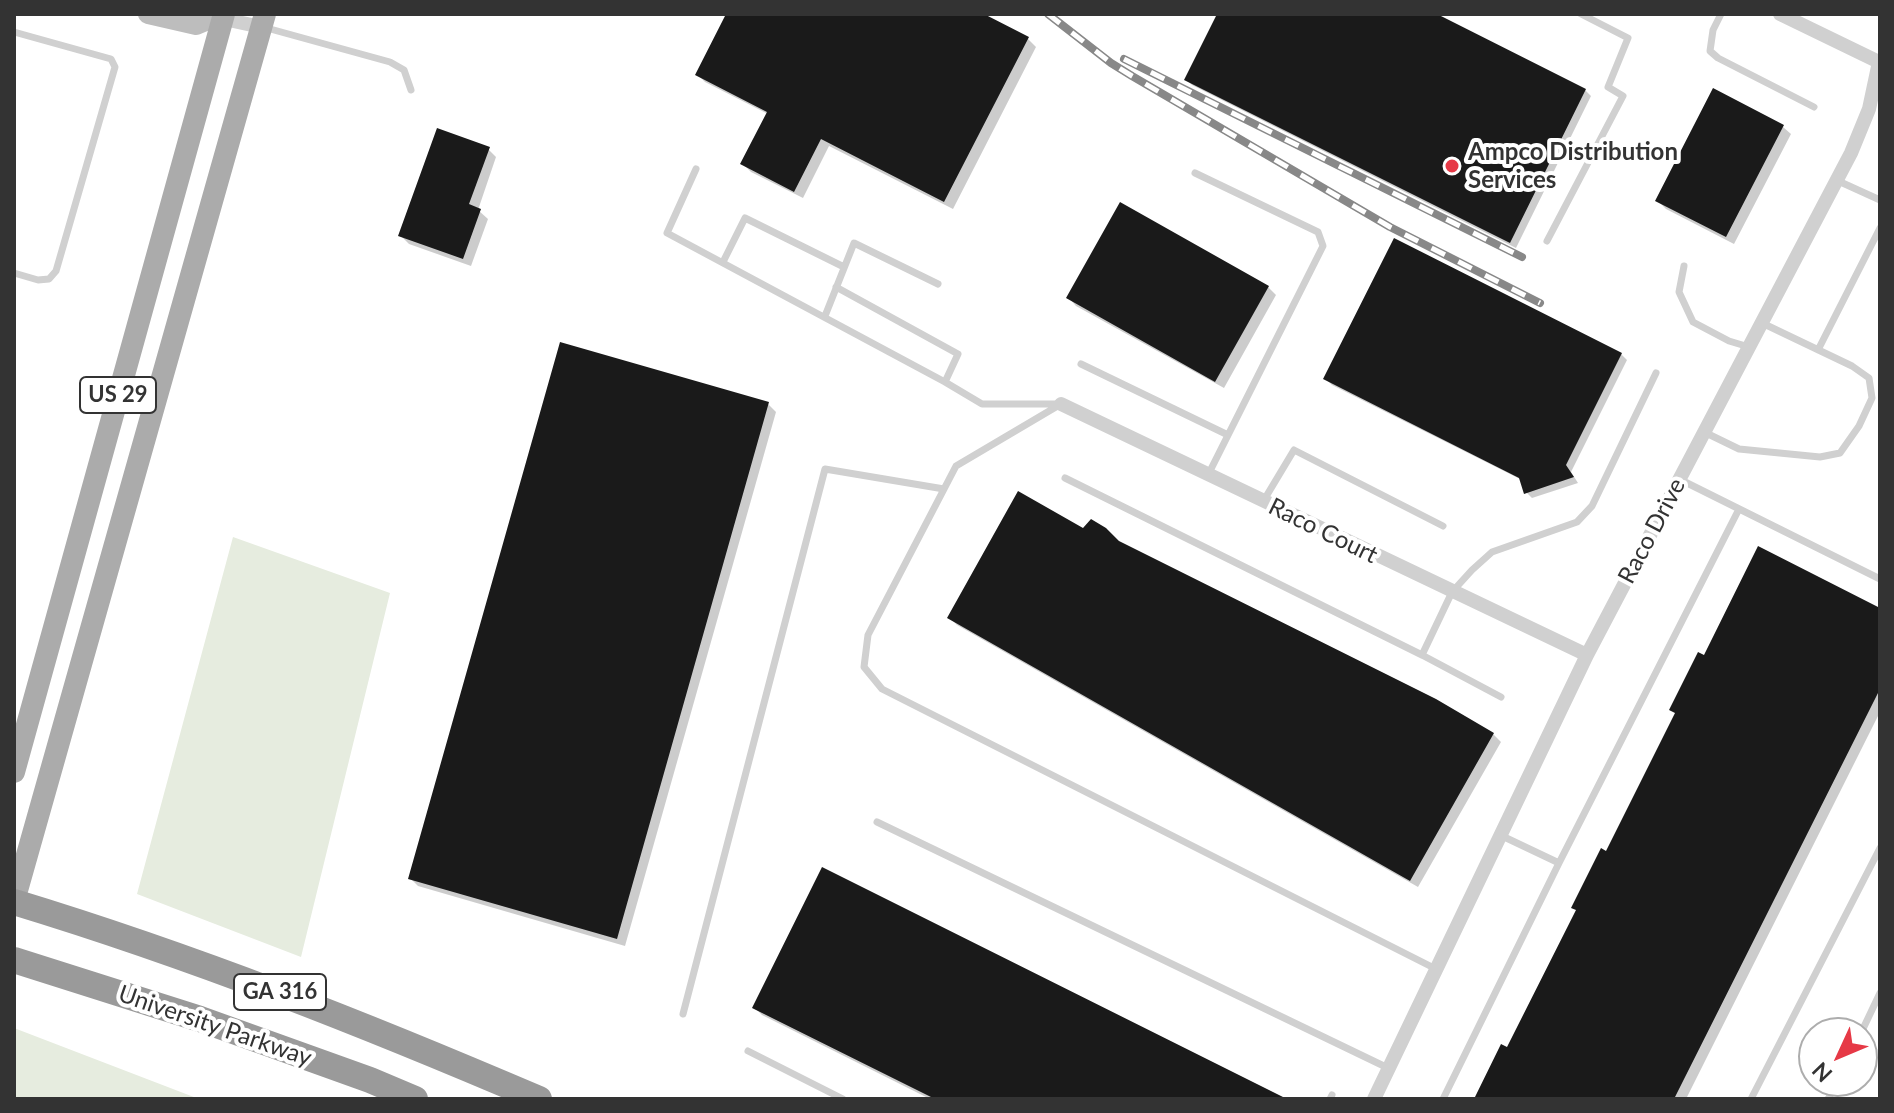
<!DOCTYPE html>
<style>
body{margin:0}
#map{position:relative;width:1894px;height:1113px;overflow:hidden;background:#fff;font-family:Lato,sans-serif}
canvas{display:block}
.frame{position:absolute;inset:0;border:16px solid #333;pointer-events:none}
.north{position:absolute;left:1798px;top:1017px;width:80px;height:80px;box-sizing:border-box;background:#fff;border:2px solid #adadad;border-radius:50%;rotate:226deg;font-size:22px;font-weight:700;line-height:32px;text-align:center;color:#333}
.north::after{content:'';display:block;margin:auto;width:28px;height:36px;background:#e63946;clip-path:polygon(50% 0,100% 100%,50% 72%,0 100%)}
</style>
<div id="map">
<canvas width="1894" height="1113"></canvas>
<div class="frame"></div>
<div class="north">N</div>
</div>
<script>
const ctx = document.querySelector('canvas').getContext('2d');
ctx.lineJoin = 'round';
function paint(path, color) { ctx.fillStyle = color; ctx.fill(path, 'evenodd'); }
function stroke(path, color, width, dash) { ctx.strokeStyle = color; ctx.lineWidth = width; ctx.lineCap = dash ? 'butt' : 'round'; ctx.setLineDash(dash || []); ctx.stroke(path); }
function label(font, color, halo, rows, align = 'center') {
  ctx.font = font + ' Lato,sans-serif'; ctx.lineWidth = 8; ctx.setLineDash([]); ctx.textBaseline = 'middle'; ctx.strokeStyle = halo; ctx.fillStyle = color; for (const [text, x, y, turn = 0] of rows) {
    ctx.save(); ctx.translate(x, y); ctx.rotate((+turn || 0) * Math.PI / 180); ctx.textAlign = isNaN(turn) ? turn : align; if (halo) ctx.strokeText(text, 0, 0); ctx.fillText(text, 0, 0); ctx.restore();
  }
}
const green = new Path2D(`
 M233 537 390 593 301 957 137 894Z
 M14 1028 199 1099H14Z`);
const shadow = new Path2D(`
 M728 14H979L1028 39 1036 47 953 209 829 146 803 198 751 172 743 164 768 114 705 82 697 74Z
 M1219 14H1433L1585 90 1591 96 1516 248 1192 85 1186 79Z
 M1783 127 1791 134 1734 244 1666 209 1658 201Z
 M488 149 496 157 478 210 488 219 471 266 409 244 401 236Z
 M1268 287 1276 295 1224 388 1076 306 1069 298Z
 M1621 354 1627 360 1571 472 1578 483 1532 498 1526 492 1522 480 1332 385 1326 379Z
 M768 404 776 412 625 946 418 886 410 878Z
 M1083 530 1118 542 1493 734 1501 742 1418 887 957 625 949 617Z
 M1880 610V712L1686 1099H1476L1508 1050 1705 658Z
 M754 1007 1283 1099H930L762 1015Z`);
const building = new Path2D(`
 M726 14H984L1029 37 944 202 821 139 794 192 740 164 767 112 695 75Z
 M1217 14H1437L1586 89 1510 243 1184 80Z
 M1713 88 1784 125 1726 237 1655 201Z
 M437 128 490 147 469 204 481 209 463 259 398 236Z
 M1120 202 1269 286 1215 382 1066 298Z
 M1394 238 1622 353 1566 465 1574 477 1524 494 1519 478 1323 379Z
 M560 342 769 402 617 939 408 879Z
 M1018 491 1083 528 1091 519 1106 528 1119 541 1436 699 1494 733 1410 881 947 618Z
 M1758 546 1880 608V689L1674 1099H1474L1501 1044 1507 1047 1576 910 1571 908 1601 848 1606 851 1675 713 1669 710 1698 652 1704 655Z
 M822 867 1287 1099H935L752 1008Z`);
const lane = new Path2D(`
 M1721 14 1713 30 1710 51 1718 58 1814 107
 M263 27 390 62 404 70 411 90
 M14 32 111 59 115 67 56 271 49 279 38 280 14 273
 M696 169 667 233 945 382
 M1195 173 1318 232 1323 246 1208 475
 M1836 180 1880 200
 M1547 241 1623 96 1608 87 1628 38 1581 14
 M723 262 745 218 844 267
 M1684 266 1679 292 1693 322 1729 341 1749 347
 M836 287 958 354 945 382 982 404H1058
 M825 316 854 243 938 284
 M1818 350 1880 228
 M1081 364 1228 435
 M1061 404 956 466 868 635 864 667 882 689 1436 969
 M1704 432 1739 449 1820 457 1840 453 1859 426 1872 398 1869 378 1852 366 1762 323
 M1065 478 1422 655 1452 592 1472 570 1492 552 1577 522 1592 506 1656 373
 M1679 479 1880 579
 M1264 500 1294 450 1443 526
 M1422 655 1501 697
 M877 822 1388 1068
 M1500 835 1559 863
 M683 1014 825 469 944 489
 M1861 1033 1880 993
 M748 1051 843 1099
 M1330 1099 1332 1095
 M1443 1099 1559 863 1739 509
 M1751 1099 1880 848
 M1828 1099 1838 1081`);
const street = new Path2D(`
 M215 17 261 27
 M1061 404 1587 655
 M1374 1099 1587 655 1851 153 1869 109 1879 62 1780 14`);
const secondary = new Path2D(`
 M148 14 196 25 215 17 212 14`);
const primary = new Path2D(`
 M14 772 224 14
 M14 901 265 14`);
const highway = new Path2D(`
 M14 902C195 957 366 1025 539 1099
 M14 960 200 1019 370 1080 415 1099`);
const rail = new Path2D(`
 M1048 14 1111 63 1132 76 1390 227 1540 303
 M1124 59 1522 257`);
const markers = [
 [1452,166,8,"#e63946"]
];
const shields = [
 [118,395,76],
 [280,992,92]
];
const shieldNames = [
 ["US 29",118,395],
 ["GA 316",280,992]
];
const poiNames = [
 ["Ampco Distribution",1468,152],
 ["Services",1468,180]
];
const streetNames = [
 ["Raco Court",1323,531,26],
 ["Raco Drive",1652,531,-62],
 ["University Parkway",215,1026,19]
];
paint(green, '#e6ecdf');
paint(shadow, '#0003');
paint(building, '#1a1a1a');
stroke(lane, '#d0d0d0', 7);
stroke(street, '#d0d0d0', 14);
stroke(secondary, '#bdbdbd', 20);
stroke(primary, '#ababab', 22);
stroke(highway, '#9a9a9a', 26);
stroke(rail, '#888', 8);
stroke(rail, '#fff', 5, [15]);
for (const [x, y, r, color] of markers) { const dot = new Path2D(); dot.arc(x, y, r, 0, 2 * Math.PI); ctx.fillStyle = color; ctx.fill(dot); stroke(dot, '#fff', 3); }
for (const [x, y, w] of shields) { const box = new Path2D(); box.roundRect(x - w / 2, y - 18, w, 36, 6); ctx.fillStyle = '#fff'; ctx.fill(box); stroke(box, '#333', 2); }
label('bold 22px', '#333', null, shieldNames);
label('bold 24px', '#333', '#fff', poiNames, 'left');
label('24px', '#333', '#fff', streetNames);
</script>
